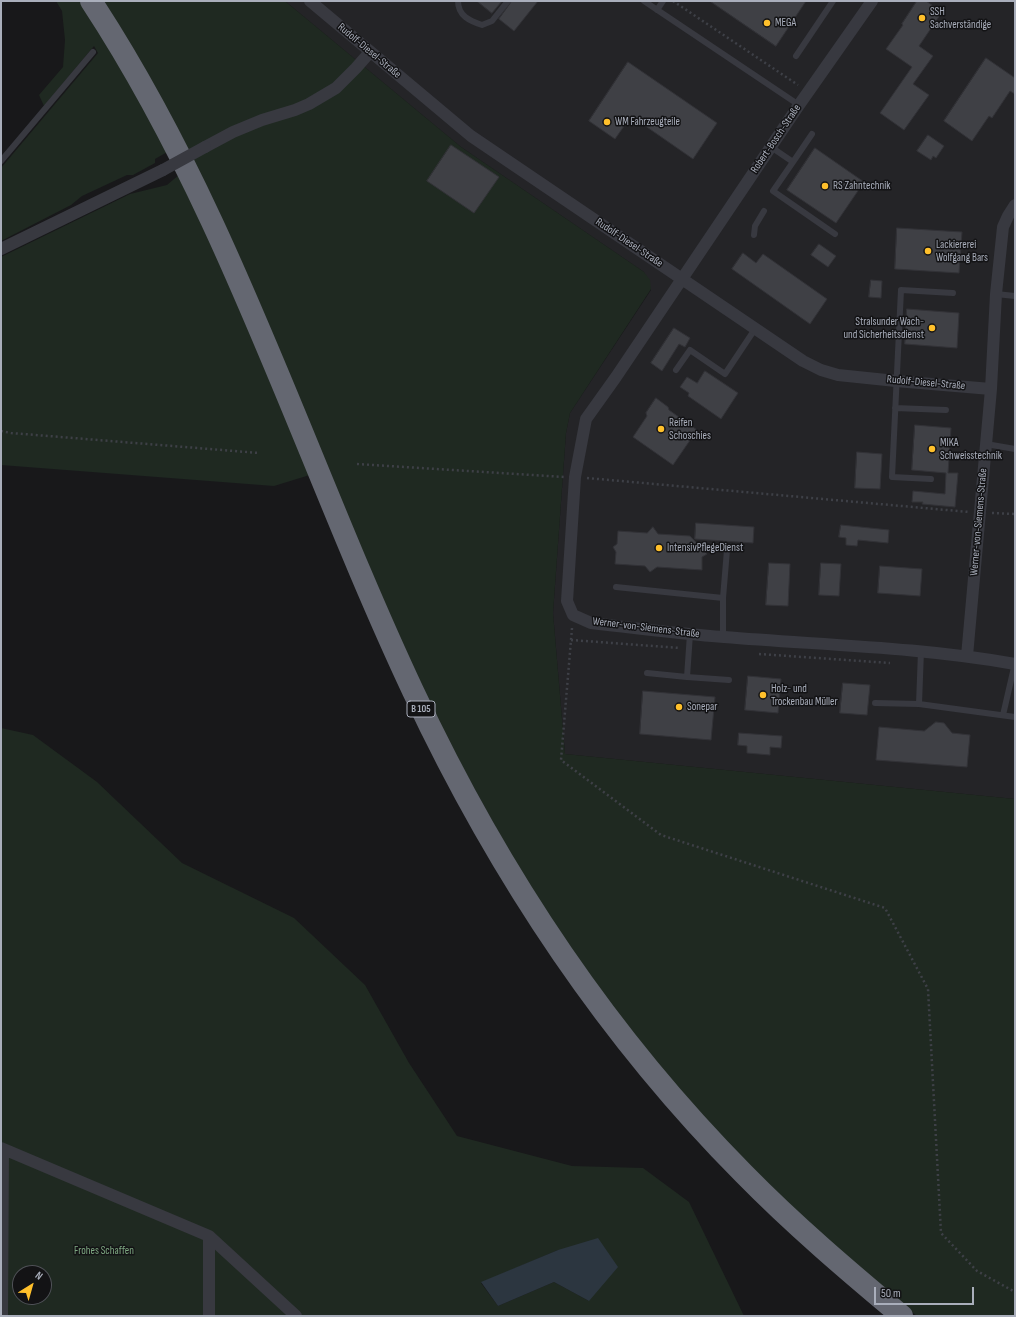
<!DOCTYPE html>
<meta charset="utf-8">
<style>
body{margin:0}
#map{position:relative;width:1016px;height:1317px;overflow:hidden;background:#18181a;font-family:"Sofia Sans Condensed",sans-serif}
canvas{display:block}
.frame{position:absolute;inset:0;border:2px solid #a9aebb;pointer-events:none}
.north{position:absolute;left:12px;top:1265px;width:40px;height:40px;box-sizing:border-box;background:#131315;border:1px solid #4f5157;border-radius:50%;rotate:37deg;font-size:11px;font-weight:700;line-height:16px;text-align:center;color:#a9aebb}
.north::after{content:'';display:block;margin:auto;width:14px;height:18px;background:#ffc02b;clip-path:polygon(50% 0,100% 100%,50% 72%,0 100%)}
.scale{position:absolute;left:874px;top:1287px;width:100px;height:18px;box-sizing:border-box;border:2px solid #a9aebb;border-top:0;padding-left:5px;font-size:12px;line-height:14px;white-space:nowrap;color:#a9aebb;-webkit-text-stroke:3px #131315;paint-order:stroke}
</style>
<div id="map">
<canvas width="1016" height="1317"></canvas>
<div class="frame"></div>
<div class="north">N</div>
<div class="scale">50 m</div>
</div>
<script>
const ctx = document.querySelector('canvas').getContext('2d');
ctx.lineJoin = 'round';
function paint(path, color) { ctx.fillStyle = color; ctx.fill(path, 'evenodd'); }
function stroke(path, color, width, dash) { ctx.strokeStyle = color; ctx.lineWidth = width; ctx.lineCap = dash ? 'butt' : 'round'; ctx.setLineDash(dash || []); ctx.stroke(path); }
function label(font, color, halo, rows, align = 'center') {
  ctx.font = font + ' "Sofia Sans Condensed",sans-serif'; ctx.lineWidth = 3; ctx.setLineDash([]); ctx.textBaseline = 'middle'; ctx.strokeStyle = halo; ctx.fillStyle = color; for (const [text, x, y, turn = 0] of rows) {
    ctx.save(); ctx.translate(x, y); ctx.rotate((+turn || 0) * Math.PI / 180); ctx.textAlign = isNaN(turn) ? turn : align; if (halo) ctx.strokeText(text, 0, 0); ctx.fillText(text, 0, 0); ctx.restore();
  }
}
const built = new Path2D(`
 M285 1H1015V799L565 754 553 613 566 433 570 413 651 290 644 272 461 147Z`);
const green = new Path2D(`
 M56 1H83L169 151 155 159V163L133 175H127L82 196 71 205 1 241V168L98 53 94 46 44 106 39 95 63 67 65 40 62 11Z
 M101 1H285L461 147 644 272 650 280 651 289 570 413 566 433 553 613 565 754 1015 799V1316H917L867 1277 799 1216 727 1143 650 1056 592 980 530 889 431 710Z
 M180 174 313 474 274 486 1 465V257L130 194 167 185Z
 M1 728 33 735 97 782 182 863 294 918 365 985 409 1063 457 1136 572 1166 643 1168 689 1202 744 1316H1ZM558 1250 589 1301 554 1282 498 1306 481 1283ZM20 1273H44V1297H20Z`);
const water = new Path2D(`
 M598 1238 618 1267 589 1301 554 1282 498 1306 481 1282 558 1250Z`);
const building = new Path2D(`
 M477 1H502L492 13Z
 M512 1H538L514 31 499 19Z
 M710 1H806L776 46Z
 M917 1H926L942 12 919 46 933 56 913 84 929 95 904 130 880 113 912 67 886 49 903 25 902 24Z
 M986 58 1015 78V94L1010 91 992 118 989 116 972 141 944 121Z
 M628 62 717 123 693 159 631 116 615 139 589 121Z
 M928 135 944 146 936 158 933 156 931 160 917 151Z
 M451 145 499 177 474 213 427 181Z
 M815 148 864 182 836 223 787 190Z
 M897 228 962 232 959 273 895 269Z
 M819 244 836 256 828 267 811 255Z
 M743 253 756 263 763 254 827 299 810 324 732 269Z
 M871 280 882 281 881 298 869 297Z
 M907 309 959 313 957 348 905 344Z
 M674 328 690 338 685 347 679 344 662 371 651 363Z
 M705 371 738 393 721 419 688 396 689 393 680 387 687 377 697 383Z
 M656 398 668 407 669 410 697 430 673 465 633 437 647 416 646 413Z
 M915 425 951 428 948 473H958L955 507 922 504 923 502H912L913 491 945 494 946 473 912 470Z
 M857 452 882 454 880 489 855 488Z
 M696 523 754 527 753 543 695 539Z
 M841 525 889 530 888 543 858 540 857 546 846 545V538L839 537Z
 M653 527 658 534 690 536 707 554 702 557V570L657 567 650 572 645 566 615 564 616 552 613 547 617 544 618 531 647 533Z
 M769 563 790 564 788 606 766 605Z
 M821 563 841 564 839 596 819 595Z
 M880 566 922 569 920 596 878 593Z
 M748 676 781 679 778 713 745 710Z
 M843 683 870 685 867 715 840 713Z
 M643 691 715 697 711 740 640 734Z
 M936 722 944 723 952 733 970 735 967 767 876 760 879 727 924 731Z
 M739 733 782 736 781 748 770 747V755L747 753V746L738 745Z`);
const path = new Path2D(`
 M673 1 798 85
 M1 431 11 433 259 453
 M357 464 564 477
 M587 478 969 512
 M992 513 1015 514
 M572 628 561 760 661 835 885 908 928 989 941 1233 977 1271 1015 1292
 M571 640 680 648
 M759 654 890 663`);
const lane = new Path2D(`
 M458 1C458 16 470 21 482 25L492 21 508 1
 M644 1 799 105
 M657 10 663 1
 M796 56 833 1
 M771 147 793 162 773 191 835 234
 M1 161 93 52
 M793 162 812 134
 M754 235 755 226 764 211
 M996 294 1015 296
 M676 370 690 350 725 374 755 329
 M895 408 946 410
 M986 444 1015 449
 M931 479 892 477 901 290 953 293
 M616 587 723 598
 M690 634 687 677 729 680
 M723 637V598L727 550
 M647 673 687 677
 M875 703 919 704 1015 717
 M919 704 921 651
 M1003 715 1015 663`);
const street = new Path2D(`
 M310 1 471 136 803 361 821 370 838 375 896 381 991 389
 M872 1 799 105 616 377 586 419 575 477 567 601 573 615 591 623C635 628 680 634 724 637 821 645 919 647 1015 664
 M205 147 233 132 262 120 295 110 309 104 336 88 356 68 370 52
 M1 249 163 170
 M967 656 991 389 996 294 1003 227 1008 216 1015 205
 M1 1148 209 1236 296 1316
 M2 1316 3 1149
 M209 1316V1236`);
const highway = new Path2D(`
 M91 1C231 214 305 461 413 691 496 868 606 1035 744 1174 794 1225 848 1271 902 1316`);
const streetBridge = new Path2D(`
 M163 170 205 147`);
const markers = [
 [922,18,4,"#ffc02b"],
 [767,23,4,"#ffc02b"],
 [607,122,4,"#ffc02b"],
 [825,186,4,"#ffc02b"],
 [928,251,4,"#ffc02b"],
 [932,328,4,"#ffc02b"],
 [661,429,4,"#ffc02b"],
 [932,449,4,"#ffc02b"],
 [659,548,4,"#ffc02b"],
 [763,695,4,"#ffc02b"],
 [679,707,4,"#ffc02b"]
];
const shields = [
 [421,709,28]
];
const shieldNames = [
 ["B 105",421,709]
];
const poiNames = [
 ["SSH",930,12],
 ["Sachverständige",930,25],
 ["MEGA",775,23],
 ["WM Fahrzeugteile",615,122],
 ["RS Zahntechnik",833,186],
 ["Lackiererei",936,245],
 ["Wolfgang Bars",936,258],
 ["Stralsunder Wach-",924,322,"right"],
 ["und Sicherheitsdienst",924,335,"right"],
 ["Reifen",669,423],
 ["Schoschies",669,436],
 ["MIKA",940,443],
 ["Schweisstechnik",940,456],
 ["IntensivPflegeDienst",667,548],
 ["Holz- und",771,689],
 ["Trockenbau Müller",771,702],
 ["Sonepar",687,707]
];
const streetNames = [
 ["Rudolf-Diesel-Straße",369,51,40],
 ["Robert-Bosch-Straße",776,139,-56],
 ["Rudolf-Diesel-Straße",629,243,34],
 ["Rudolf-Diesel-Straße",926,383,5],
 ["Werner-von-Siemens-Straße",979,522,-85],
 ["Werner-von-Siemens-Straße",646,628,7]
];
const parkNames = [
 ["Frohes Schaffen",104,1251]
];
paint(built, '#242427');
paint(green, '#1f2921');
paint(water, '#2c3640');
paint(building, '#3f4045');
stroke(building, '#323237', 1);
stroke(path, '#3e4047', 2.5, [2, 3]);
stroke(lane, '#383940', 6);
stroke(street, '#383940', 12);
stroke(highway, '#646771', 22);
stroke(streetBridge, '#383940', 12);
for (const [x, y, r, color] of markers) { const dot = new Path2D(); dot.arc(x, y, r, 0, 2 * Math.PI); ctx.fillStyle = color; ctx.fill(dot); stroke(dot, '#131315', 1.5); }
for (const [x, y, w] of shields) { const box = new Path2D(); box.roundRect(x - w / 2, y - 8, w, 16, 3); ctx.fillStyle = '#131315'; ctx.fill(box); stroke(box, '#a9aebb', 1); }
label('bold 10px', '#a9aebb', null, shieldNames);
label('11px', '#a9aebb', '#131315', poiNames, 'left');
label('11px', '#a9aebb', '#131315', streetNames);
label('11px', '#7ea882', '#131315', parkNames);
</script>
